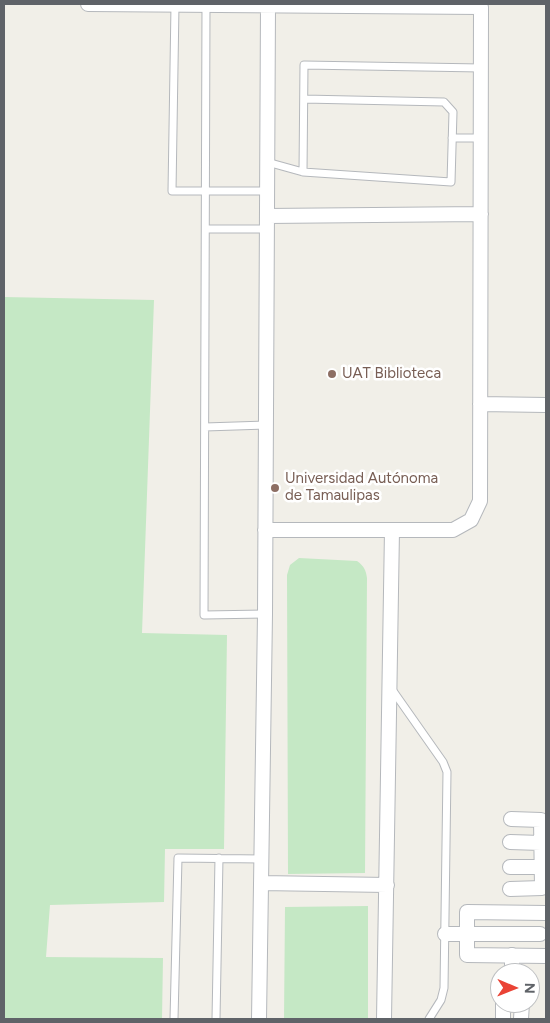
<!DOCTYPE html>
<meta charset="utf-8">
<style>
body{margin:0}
#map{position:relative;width:550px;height:1023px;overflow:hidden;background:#f1efe8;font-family:Figtree,sans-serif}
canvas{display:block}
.frame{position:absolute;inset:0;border:5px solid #5f6368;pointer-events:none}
.north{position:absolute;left:490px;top:963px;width:50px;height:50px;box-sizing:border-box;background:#fff;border:1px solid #bfc1c3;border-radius:50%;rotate:91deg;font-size:14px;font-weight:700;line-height:20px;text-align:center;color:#5f6368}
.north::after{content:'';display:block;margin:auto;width:18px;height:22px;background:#ea4335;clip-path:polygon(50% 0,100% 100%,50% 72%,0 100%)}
</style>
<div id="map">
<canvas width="550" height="1023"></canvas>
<div class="frame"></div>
<div class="north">N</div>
</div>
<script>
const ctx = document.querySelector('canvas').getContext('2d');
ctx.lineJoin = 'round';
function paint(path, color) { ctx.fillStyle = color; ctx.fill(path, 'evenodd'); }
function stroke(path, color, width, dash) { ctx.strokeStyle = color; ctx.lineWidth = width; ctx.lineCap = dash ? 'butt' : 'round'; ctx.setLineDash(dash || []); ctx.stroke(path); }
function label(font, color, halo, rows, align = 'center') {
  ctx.font = font + ' Figtree,sans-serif'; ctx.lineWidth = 5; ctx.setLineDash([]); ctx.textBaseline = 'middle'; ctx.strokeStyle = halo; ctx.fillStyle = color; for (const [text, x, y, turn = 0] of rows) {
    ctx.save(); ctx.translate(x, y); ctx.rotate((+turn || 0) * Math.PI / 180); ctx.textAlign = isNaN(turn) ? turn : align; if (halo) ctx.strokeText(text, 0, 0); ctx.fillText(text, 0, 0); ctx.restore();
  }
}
const green = new Path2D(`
 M4 297 154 300 142 633 227 635 224 849H165L164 902 50 905 46 957 163 958 162 1019H4Z
 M299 558 357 561C364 566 366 570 367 578L365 873 288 874 287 575 290 565Z
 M368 906V1019H284L285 907Z`);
const lane = new Path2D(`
 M175 5 172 191H267
 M206 5 204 615 265 614
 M304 99 444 102 453 112 451 182 303 172 304 65 481 68
 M452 138H481
 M267 162 303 172
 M206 229H267
 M205 427 266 425
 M391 688 443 762 447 772 444 988 441 1000 429 1019
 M174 1019 178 858 261 859
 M216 1019 219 858`);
const street = new Path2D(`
 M88 4 481 7 480 501 471 520 453 530H265
 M267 216 481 214
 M480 404 546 405
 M510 842 541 843
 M510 867H541
 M261 883 387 885
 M510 889 542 888 541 820 511 819
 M546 913 467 912V955L546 956
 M445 934H540
 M512 955V973
 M503 1005 522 1004
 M259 1019 265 614 268 6
 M384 1019 392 530
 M503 1019V1003
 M521 1019 522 1003`);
const markers = [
 [332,374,5,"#8d6e63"],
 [275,488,5,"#8d6e63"]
];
const educationNames = [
 ["UAT Biblioteca",342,374],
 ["Universidad Autónoma",285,479],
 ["de Tamaulipas",285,496]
];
paint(green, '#c5e8c5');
stroke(lane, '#b5b8bc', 9);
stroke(street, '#b5b8bc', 16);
stroke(lane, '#fff', 7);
stroke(street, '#fff', 14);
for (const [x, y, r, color] of markers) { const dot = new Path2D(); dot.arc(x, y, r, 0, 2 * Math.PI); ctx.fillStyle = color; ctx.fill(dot); stroke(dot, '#fff', 2); }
label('15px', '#785e54', '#fff', educationNames, 'left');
</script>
